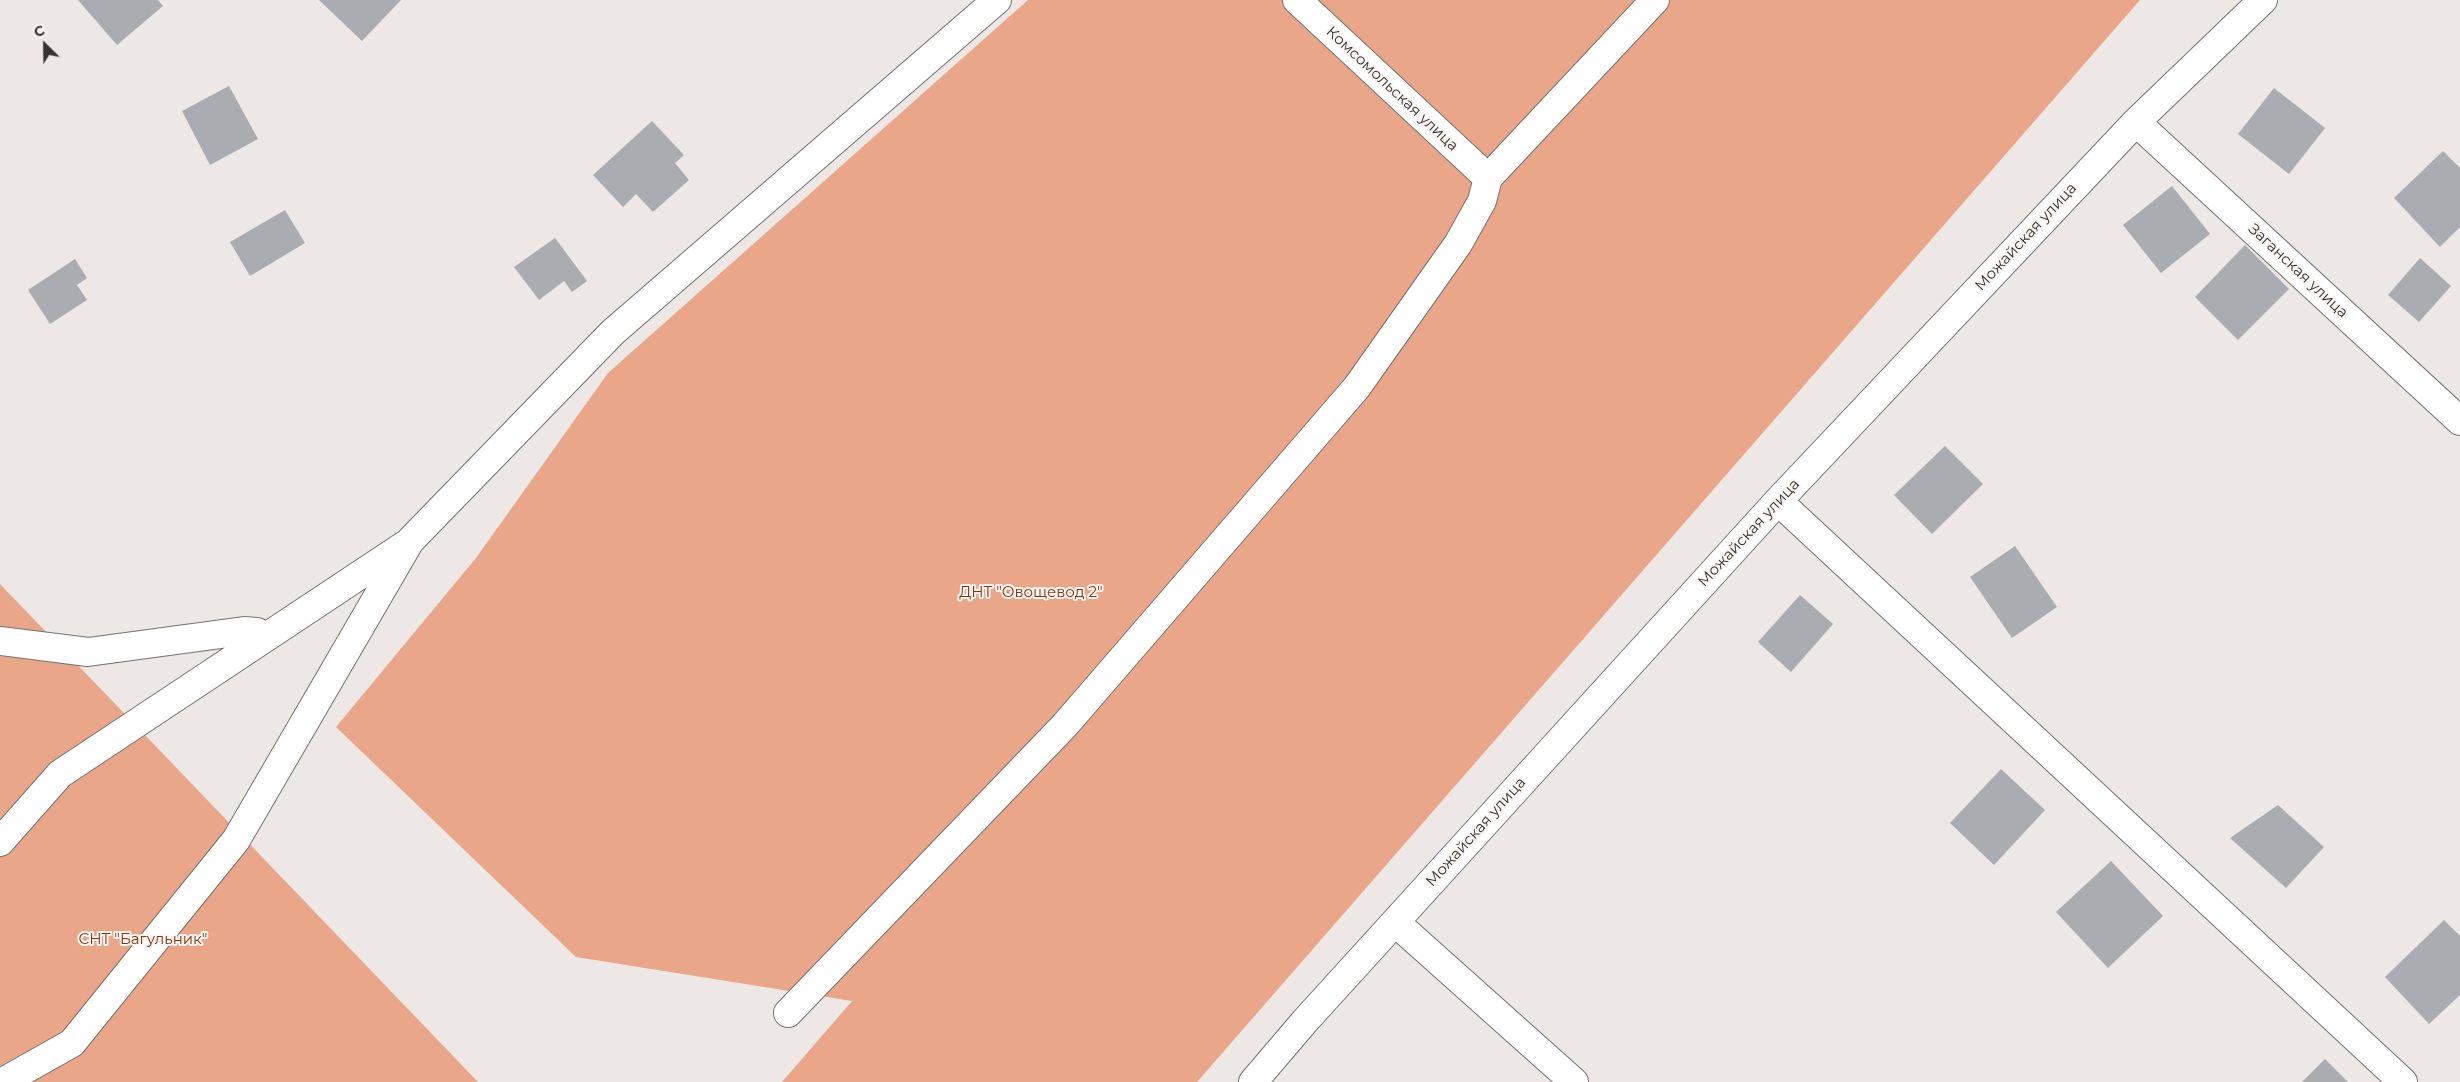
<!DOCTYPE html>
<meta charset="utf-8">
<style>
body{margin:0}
#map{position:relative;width:2460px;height:1082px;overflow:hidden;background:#ede7e5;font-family:Montserrat,sans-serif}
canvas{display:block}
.north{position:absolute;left:20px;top:20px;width:50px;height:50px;-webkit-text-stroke:4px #faf5f2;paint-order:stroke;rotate:337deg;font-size:14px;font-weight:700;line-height:20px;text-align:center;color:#353332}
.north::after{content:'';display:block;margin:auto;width:18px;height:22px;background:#353332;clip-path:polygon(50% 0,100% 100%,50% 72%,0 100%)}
</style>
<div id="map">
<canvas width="2460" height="1082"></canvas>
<div class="north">С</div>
</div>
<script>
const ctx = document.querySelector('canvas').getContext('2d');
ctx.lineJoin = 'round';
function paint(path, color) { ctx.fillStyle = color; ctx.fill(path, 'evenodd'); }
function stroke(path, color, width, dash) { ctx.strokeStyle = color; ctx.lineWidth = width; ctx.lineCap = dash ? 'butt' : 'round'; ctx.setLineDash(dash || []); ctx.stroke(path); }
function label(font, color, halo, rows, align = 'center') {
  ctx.font = font + ' Montserrat,sans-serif'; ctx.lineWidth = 4; ctx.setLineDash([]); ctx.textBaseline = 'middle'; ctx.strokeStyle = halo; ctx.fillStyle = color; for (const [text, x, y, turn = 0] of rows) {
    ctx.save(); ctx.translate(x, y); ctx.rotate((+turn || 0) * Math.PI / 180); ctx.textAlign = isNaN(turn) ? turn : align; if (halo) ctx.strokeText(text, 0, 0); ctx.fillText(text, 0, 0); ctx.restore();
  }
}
const green = new Path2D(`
 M1028 0H2140L1197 1082H782L852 1001 576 957 336 727 476 558 608 373Z
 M0 584 478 1082H0Z`);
const building = new Path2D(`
 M78 0H158L163 6 117 45Z
 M319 0H401L362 41Z
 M229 86 258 139 210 165 182 111Z
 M2274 88 2325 128 2289 174 2238 134Z
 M652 121 684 155 675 163 689 180 653 212 636 194 623 207 593 175Z
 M2443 151 2460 168V227L2440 247 2394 198Z
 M2172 186 2210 234 2161 273 2123 225Z
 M285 210 305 243 250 276 230 242Z
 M555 238 587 281 572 292 564 281 539 300 514 267Z
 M2245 245 2289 289 2238 340 2195 297Z
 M2420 258 2451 286 2419 322 2388 295Z
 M75 259 87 278 77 285 87 300 50 324 28 290Z
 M1945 446 1983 484 1932 534 1894 495Z
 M2015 546 2057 607 2012 638 1970 577Z
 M1800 595 1833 624 1791 672 1758 642Z
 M2001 769 2045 810 1994 865 1950 823Z
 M2278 805 2324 847 2286 888 2230 838Z
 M2111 861 2163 916 2108 968 2056 912Z
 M2444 920 2460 936V995L2429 1024 2385 977Z
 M2325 1059 2348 1082H2302Z`);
const minor = new Path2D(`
 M1297 0 1488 178
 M2136 122 2460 421
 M1778 501 2403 1082
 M0 641 88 652 244 631 257 632 263 639
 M0 842 60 774 405 545
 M1395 922 1574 1082
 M788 1013 1065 725 1357 387 1458 244 1482 201 1488 178 1655 0
 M3 1082 72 1043 236 840 410 541 613 332 997 0
 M1253 1082 1305 1021 1778 501 2136 122 2263 0`);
const streetNames = [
 ["Комсомольская улица",1392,89,43],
 ["Можайская улица",2026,237,-47],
 ["Заганская улица",2298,271,43],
 ["Можайская улица",1749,533,-47],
 ["Можайская улица",1476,832,-48]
];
const parkNames = [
 ["ДНТ \"Овощевод 2\"",1031,593],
 ["СНТ \"Багульник\"",143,940]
];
paint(green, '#eaa689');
paint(building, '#a9acb0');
stroke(minor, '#767270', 30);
stroke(minor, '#fff', 28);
label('15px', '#353332', '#faf5f2', streetNames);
label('15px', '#86360c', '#faf5f2', parkNames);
</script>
